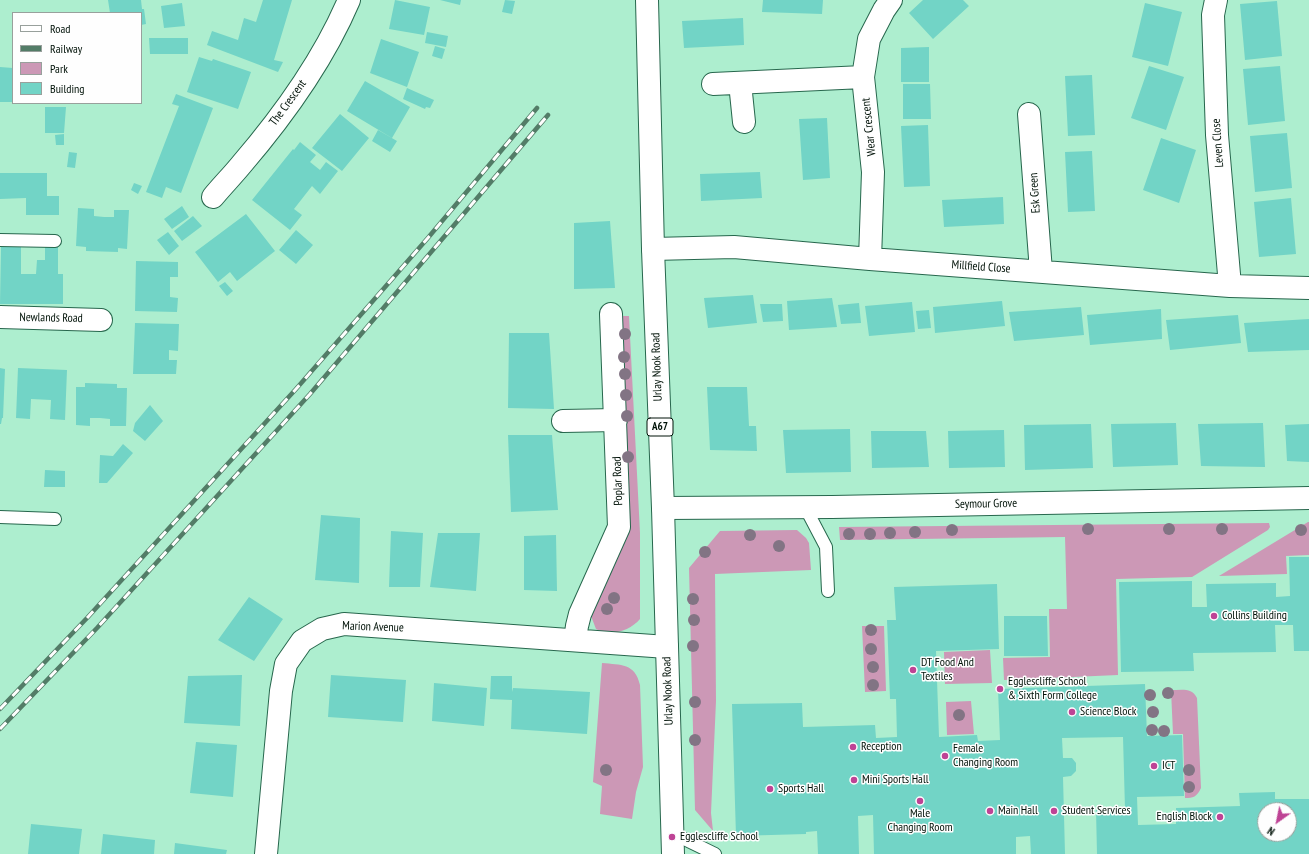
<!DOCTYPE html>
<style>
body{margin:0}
#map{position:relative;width:1309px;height:854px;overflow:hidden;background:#adeecf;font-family:"PT Sans Narrow",sans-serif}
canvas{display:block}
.legend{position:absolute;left:12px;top:12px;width:130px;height:92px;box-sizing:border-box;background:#fefefe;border:1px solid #98a09c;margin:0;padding:5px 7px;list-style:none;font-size:12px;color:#001208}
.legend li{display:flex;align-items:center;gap:8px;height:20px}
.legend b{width:20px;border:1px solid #98a09c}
.north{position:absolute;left:1257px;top:802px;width:40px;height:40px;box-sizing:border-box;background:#fefefe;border:1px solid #98a09c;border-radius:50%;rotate:213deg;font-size:11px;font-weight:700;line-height:16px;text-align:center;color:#001208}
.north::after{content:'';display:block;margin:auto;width:14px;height:18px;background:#be4395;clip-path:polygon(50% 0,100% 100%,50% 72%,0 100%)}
</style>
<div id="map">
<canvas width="1309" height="854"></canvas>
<ul class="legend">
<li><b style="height:5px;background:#fff"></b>Road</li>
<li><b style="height:5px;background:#537c67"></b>Railway</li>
<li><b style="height:11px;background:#cc98b6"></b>Park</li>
<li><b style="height:11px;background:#72d4c6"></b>Building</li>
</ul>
<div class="north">N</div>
</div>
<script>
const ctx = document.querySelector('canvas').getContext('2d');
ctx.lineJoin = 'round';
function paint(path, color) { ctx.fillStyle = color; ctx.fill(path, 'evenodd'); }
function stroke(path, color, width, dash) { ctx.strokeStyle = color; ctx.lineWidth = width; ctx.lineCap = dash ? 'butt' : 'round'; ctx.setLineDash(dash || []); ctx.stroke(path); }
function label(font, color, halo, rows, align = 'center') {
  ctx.font = font + ' "PT Sans Narrow",sans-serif'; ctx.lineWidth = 3; ctx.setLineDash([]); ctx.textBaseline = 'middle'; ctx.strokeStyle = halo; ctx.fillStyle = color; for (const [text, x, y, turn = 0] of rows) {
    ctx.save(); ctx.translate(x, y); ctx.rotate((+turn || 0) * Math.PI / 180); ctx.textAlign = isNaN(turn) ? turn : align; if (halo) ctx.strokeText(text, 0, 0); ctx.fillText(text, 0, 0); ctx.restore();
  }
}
const green = new Path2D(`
 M619 316H629L640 533V619C630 631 610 637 596 629L591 616V610L622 538Z
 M1308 522H1309V555L1286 556 1287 574 1219 576Z
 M1269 523 1270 527 1268 530 1192 577 1116 579 1118 675 1004 680 1003 658 1050 657 1049 609H1067L1065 537 840 540 839 527Z
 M797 530 806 538 809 543 811 570 715 574 716 701 711 813 713 831 695 810 689 568 720 531Z
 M862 626H884L886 691 865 692Z
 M990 650 992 683 945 684 944 652Z
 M602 663C621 665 635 663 640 685L643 767 636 792 632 819 600 814 602 786 593 782Z
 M1171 690C1181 690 1192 687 1197 698L1201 788C1197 797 1193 798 1185 798L1183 734H1173Z
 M971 701 974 734 947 735 946 702Z`);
const building = new Path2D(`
 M108 0H141L142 9H144L146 24 141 25V13H110Z
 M263 0H292L274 60 283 62 278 72 207 45 212 31 238 40 244 18 256 22Z
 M395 0 430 7 424 35 389 29Z
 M440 0H461L460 5Z
 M505 0 515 1 512 14 502 12Z
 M763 0H823L822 14 762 12Z
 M923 0H963L969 6 933 39 909 13Z
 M1277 1 1282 56 1245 60 1240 4Z
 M182 3 185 26 164 28 161 6Z
 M1145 3 1182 12 1168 66 1132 57Z
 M743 18 744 45 684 48 682 21Z
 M427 32 448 36 446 47 425 43Z
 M149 38H188V54H150Z
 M381 39 419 52 407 87 370 73Z
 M435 46 445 49 442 59 432 56Z
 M929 47V82H901V48Z
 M199 57 212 61 213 59 251 72 238 109 187 92Z
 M1149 66 1184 77 1166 130 1131 118Z
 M1280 66 1285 121 1248 125 1243 69Z
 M0 67 13 68V102H0Z
 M1092 75 1095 135 1068 136 1065 76Z
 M365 81 410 107 392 138 347 111Z
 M903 84H930L931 119H903Z
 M407 88 434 100 430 108 426 107 425 109 403 99Z
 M176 94 213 108 181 193 166 187 162 198 146 192 179 106 172 104Z
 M45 107H66L64 133H45Z
 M340 114 369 138 342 171 312 148Z
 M827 118 830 178 803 180 799 119Z
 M928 125 930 186 904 187 901 126Z
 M378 130 397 141 390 152 372 141Z
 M1287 133 1292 188 1255 192 1250 136Z
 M64 134V145H56L55 135Z
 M1161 138 1196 150 1179 203 1143 190Z
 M300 142 316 155 310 162 320 170 326 162 338 171 320 194 312 186 294 209 302 215 290 230 252 200 293 149 294 150Z
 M1092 151 1095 211 1068 212 1065 152Z
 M69 152 77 153 75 168 67 167Z
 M760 172 762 198 701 201 700 174Z
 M0 173H47V196H59V215H26V198L0 199Z
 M134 183 142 186 138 194 131 190Z
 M1003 197 1004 224 944 227 942 200Z
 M1291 198 1296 254 1259 257 1254 202Z
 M182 206 189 217 172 229 164 219Z
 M78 208 94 209V216L104 217H114V210H129L127 249 118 248V252L86 251V247L76 246Z
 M246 214 275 251 237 281 230 272 218 282 195 252Z
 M193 216 202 226 182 241 174 231Z
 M610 221 615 288 574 289V223Z
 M296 230 313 245 296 264 279 250Z
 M168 232 179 246 169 255 157 240Z
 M1 247H21V274H36L37 260H45V247H58V274H63V304H0Z
 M136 261 178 262V277H170V297L178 298 177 312 135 311Z
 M225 282 233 291 227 296 219 286Z
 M753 295 757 323 708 328 704 298Z
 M832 298 837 327 789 330 787 301Z
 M1002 301 1005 326 935 333 933 307Z
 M912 302 915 332 869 336 865 306Z
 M859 303 861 323 841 324 838 305Z
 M760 304H782L783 321 763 322Z
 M1081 307 1084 335 1014 341 1009 312Z
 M1161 309 1162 339 1090 345 1087 315Z
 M929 310 931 328 918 329 916 311Z
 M1238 315 1241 343 1170 350 1166 320Z
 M1309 319V350L1248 352 1244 323Z
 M135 323 179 324 178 351 169 350V360H177L176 374H133Z
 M509 333H549L554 409 508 408Z
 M0 368 5 369 3 418H2L1 424H0Z
 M18 368 67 370 65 420 50 419 51 400 31 399 30 419 16 418Z
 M85 383 117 384V388H127L126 426H110V419L100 418H90V426L76 425V387H85Z
 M707 387H747L749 426H756L757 451 710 450Z
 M150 405 163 421 145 441 133 431 135 423Z
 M1176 423 1178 465 1113 467 1111 424Z
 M1263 423 1265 467 1201 466 1198 424Z
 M1091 424 1093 468 1025 470 1024 425Z
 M1309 424V462L1287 461 1285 425Z
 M850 429 851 472 786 473 783 430Z
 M1004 430 1005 467 949 468 948 431Z
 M871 431H926L929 467 872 468Z
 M508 435H552L558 510 511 512Z
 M123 444 133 453 107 483H99L100 455 113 456Z
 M45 470 65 471V487H44Z
 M321 515 360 518 359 583 315 580Z
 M391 531 423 533 420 587H389Z
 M438 533H480L476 591 430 587Z
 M556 535 557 591 524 590V536Z
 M1289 557H1309V651H1294L1293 625H1275L1276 652 1193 653 1194 671 1121 672 1119 582 1192 581V607H1207L1206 584 1276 583V597L1290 596Z
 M997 584 999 649 936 651 939 737 977 735 978 741 1000 740 998 689 1145 684 1147 736 1182 735 1184 796 1137 797 1138 825 1176 824V808L1240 806 1239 793 1275 792V799H1309V854H1097L1096 810 1125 809 1123 737 1062 738 1063 758H1072L1076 763V771L1071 776 1063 777 1065 854H1031L1030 836 1016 837V854H874L873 815 858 816 859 854H818L817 831 806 832V834L736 836 732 704 802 703 803 727 875 725 876 738 897 737 896 699H890L887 620H896L894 587ZM1265 810H1289V834H1265Z
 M249 597 283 619 254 661 218 640Z
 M1004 616H1047L1048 656H1004Z
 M242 675 240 726 184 723 188 676Z
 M331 675 406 680 403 722 328 717Z
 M491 676H512V692L513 688 590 692 587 734 511 729 512 700 490 699Z
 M434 683 487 688 484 726 432 721Z
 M196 742 237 745 233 797 190 793Z
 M31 824 82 829 79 854H28Z
 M103 834 155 840 154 854H101Z
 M175 843 227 850 226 854H174Z`);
const service = new Path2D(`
 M0 240 55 241
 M805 507 826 547 828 591
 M0 517 55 519
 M672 833 715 854`);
const minor = new Path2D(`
 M1216 0 1213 15 1217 135 1230 286
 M740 83 744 122
 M713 84 863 77
 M1029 114 1041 271
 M213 197C222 186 232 176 241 165 284 115 323 61 349 0
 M653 249 734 247 870 259 1230 286 1309 288
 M870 259 873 172 863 77 869 39 884 10 891 0
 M0 317 101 320
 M563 421 616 420
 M663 508 832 507 1309 498
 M575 640 577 626 580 614 619 527 611 314
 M266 854 281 691 286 664 302 641 322 629 344 624 667 647`);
const primary = new Path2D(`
 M647 0 653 249 663 508 673 854`);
const rail = new Path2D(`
 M0 709 87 618 296 389 427 239 537 108
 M0 729 97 628 310 394 548 115`);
const trees = [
 [625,334],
 [624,357],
 [625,374],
 [626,395],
 [627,416],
 [628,457],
 [1088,529],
 [1169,529],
 [1222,529],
 [952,530],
 [1301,530],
 [915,532],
 [890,533],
 [849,534],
 [870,534],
 [750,535],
 [779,546],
 [705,552],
 [614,598],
 [693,599],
 [607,609],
 [694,620],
 [871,630],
 [693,646],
 [871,649],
 [873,667],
 [873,685],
 [1168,693],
 [1150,695],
 [695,702],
 [1153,712],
 [959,715],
 [1152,730],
 [1164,731],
 [695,740],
 [606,770],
 [1189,770],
 [1189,787]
];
const markers = [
 [1214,616,4,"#be4395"],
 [913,670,4,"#be4395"],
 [1000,689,4,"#be4395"],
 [1072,712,4,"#be4395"],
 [853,747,4,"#be4395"],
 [945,756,4,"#be4395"],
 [1154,766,4,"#be4395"],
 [854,780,4,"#be4395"],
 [770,789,4,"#be4395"],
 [920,801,4,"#be4395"],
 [990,811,4,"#be4395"],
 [1054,811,4,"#be4395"],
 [1220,817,4,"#be4395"],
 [672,837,4,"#be4395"]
];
const shields = [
 [660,427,26]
];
const shieldNames = [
 ["A67",660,427]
];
const streetNames = [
 ["The Crescent",288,103,-54],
 ["Wear Crescent",869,127,-96],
 ["Leven Close",1218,143,-94],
 ["Esk Green",1035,193,-94],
 ["Millfield Close",981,267,4],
 ["Newlands Road",51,318,1],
 ["Urlay Nook Road",657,367,-92],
 ["Poplar Road",618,481,-92],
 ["Seymour Grove",986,504,-1],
 ["Marion Avenue",373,627,2],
 ["Urlay Nook Road",668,691,-92]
];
const poiNames = [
 ["Collins Building",1222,616],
 ["DT Food And",921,663],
 ["Textiles",921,677],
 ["Egglescliffe School",1008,682],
 ["& Sixth Form College",1008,696],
 ["Science Block",1080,712],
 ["Reception",861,747],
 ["Female",953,749],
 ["Changing Room",953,763],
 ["ICT",1162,766],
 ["Mini Sports Hall",862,780],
 ["Sports Hall",778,789],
 ["Main Hall",998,811],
 ["Student Services",1062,811],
 ["Male",920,814,"center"],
 ["Changing Room",920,828,"center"],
 ["English Block",1212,817,"right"],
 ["Egglescliffe School",680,837]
];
paint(green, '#cc98b6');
paint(building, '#72d4c6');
stroke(service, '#27674d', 14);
stroke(minor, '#27674d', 24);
stroke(primary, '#27674d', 24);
stroke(service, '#fff', 12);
stroke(minor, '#fff', 22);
stroke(primary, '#fff', 22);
stroke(rail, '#537c67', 4.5);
stroke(rail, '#fefefe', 3, [9]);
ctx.fillStyle = '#827484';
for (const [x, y] of trees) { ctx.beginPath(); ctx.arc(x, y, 6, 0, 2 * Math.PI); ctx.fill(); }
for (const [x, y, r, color] of markers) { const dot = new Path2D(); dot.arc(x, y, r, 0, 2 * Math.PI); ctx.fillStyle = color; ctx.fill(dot); stroke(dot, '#fefefe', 1.5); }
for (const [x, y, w] of shields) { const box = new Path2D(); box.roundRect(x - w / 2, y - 9, w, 18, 3); ctx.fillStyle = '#fefefe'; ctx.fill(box); stroke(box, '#001208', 1); }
label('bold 11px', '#001208', null, shieldNames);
label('12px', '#001208', '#fefefe', streetNames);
label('12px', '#001208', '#fefefe', poiNames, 'left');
</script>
